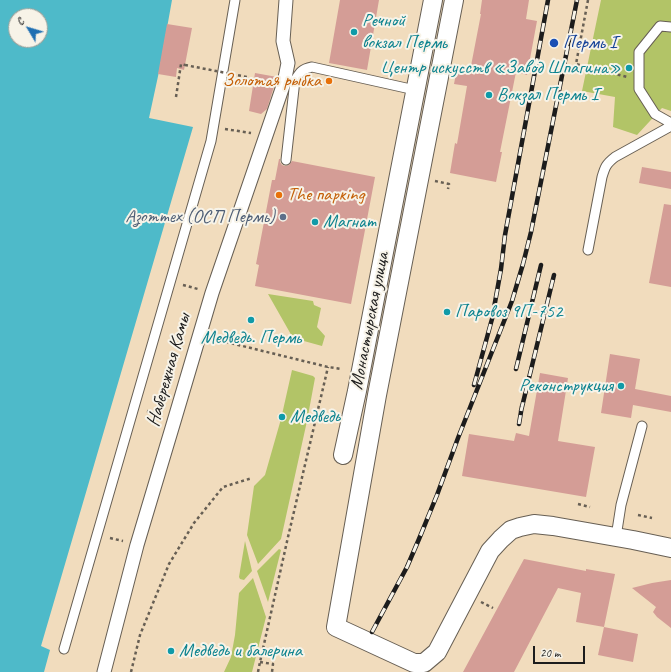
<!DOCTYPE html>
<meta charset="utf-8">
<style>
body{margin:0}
#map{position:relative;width:671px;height:672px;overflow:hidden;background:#f1dcbd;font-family:Caveat,sans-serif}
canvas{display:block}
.north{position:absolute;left:8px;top:8px;width:40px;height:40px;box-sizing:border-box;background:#f7f3e8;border:1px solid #9f9d96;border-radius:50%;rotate:308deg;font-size:11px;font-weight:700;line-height:16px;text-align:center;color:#1c1c1c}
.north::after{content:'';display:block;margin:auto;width:14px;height:18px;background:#1f6fb2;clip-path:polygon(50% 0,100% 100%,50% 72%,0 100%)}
.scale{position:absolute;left:533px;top:646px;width:52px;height:18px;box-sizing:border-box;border:2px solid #1c1c1c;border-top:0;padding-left:5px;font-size:12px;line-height:14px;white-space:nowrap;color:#1c1c1c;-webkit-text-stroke:3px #f7f3e8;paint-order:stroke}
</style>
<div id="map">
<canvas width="671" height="672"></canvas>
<div class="north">С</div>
<div class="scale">20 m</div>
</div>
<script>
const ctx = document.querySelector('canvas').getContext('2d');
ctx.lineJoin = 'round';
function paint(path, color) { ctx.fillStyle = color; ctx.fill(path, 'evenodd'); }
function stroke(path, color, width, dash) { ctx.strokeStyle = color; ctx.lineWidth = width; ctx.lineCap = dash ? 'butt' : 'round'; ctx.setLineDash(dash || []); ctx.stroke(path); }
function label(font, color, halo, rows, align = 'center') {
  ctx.font = font + ' Caveat,sans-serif'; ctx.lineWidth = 4; ctx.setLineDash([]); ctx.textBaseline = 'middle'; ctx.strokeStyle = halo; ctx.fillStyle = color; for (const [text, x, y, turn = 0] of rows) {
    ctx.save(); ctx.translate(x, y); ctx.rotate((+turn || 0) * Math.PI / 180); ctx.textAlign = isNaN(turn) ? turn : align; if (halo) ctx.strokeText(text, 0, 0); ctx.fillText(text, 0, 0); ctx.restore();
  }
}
const green = new Path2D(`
 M601 0H671V111L662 108 637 135 613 127 615 97 582 91Z
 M268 294 313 301 314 305 321 308 317 327 325 336 322 346 293 338Z
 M292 370 313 376 315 378 307 421 281 539 258 564 247 535 254 486 265 475 281 419Z
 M245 541 252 571 244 580 240 579 239 577Z
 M279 549 281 550 268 602 257 571Z
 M253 578 266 617 252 672H224L231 657 235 635 239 593Z`);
const water = new Path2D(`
 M0 0H172L160 67 149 118 193 127 41 646 50 650 44 672H0ZM16 16H40V40H16Z`);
const building = new Path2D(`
 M340 0H379L367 70 329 63Z
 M482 0H529L526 19 537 21 527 75 516 72 500 152H502L496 182 450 173 455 143 457 144 467 86 454 84 457 68 470 71 481 14H480Z
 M167 24 192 28 184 70 177 68 176 77 158 74Z
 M255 73 277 77 267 109 261 114 249 111Z
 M279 159H280V162L282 165 285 166 289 165 292 161 375 177 351 304 255 286 259 265 256 264 272 180H275Z
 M642 167 671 172V189L639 183Z
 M664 204 671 205V287L649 283Z
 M610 354 640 359 635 389 671 396V412L633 405 631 418 601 413Z
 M540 373 568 378 558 441 595 447 586 497 462 476 469 434 514 441 516 433 529 436Z
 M524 559 586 571V569L615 574 604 627 576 622 581 593 558 588 514 672H463Z
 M671 580V628L657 617 653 612 656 607 632 588 652 583Z
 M604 627 638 634 633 662 598 655Z`);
const path = new Path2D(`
 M588 0 576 64 627 77
 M176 97 181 64 185 65
 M225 129 251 133
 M435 181 449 184 448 189
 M183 285 198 289
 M214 339 328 367 342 369
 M147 411 161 415
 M578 504 590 507
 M638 515 652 518
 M110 538 123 541
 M481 602 493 608
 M260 662 273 664 272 672
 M131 672 140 635 169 564 194 523 223 487 252 478
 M258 672 260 662 288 537 328 367`);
const service = new Path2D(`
 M671 27 660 26 639 52V89L655 114 671 123
 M286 160 295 80C300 72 302 69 312 67L415 90
 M588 250 602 177C605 167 606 164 615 157L671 126
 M616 537 621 505 642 426
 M64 649 211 141 235 0`);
const pedestrian = new Path2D(`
 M104 672 137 545 175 418 212 293 284 83 288 63 283 41 286 0`);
const minor = new Path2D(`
 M454 0 377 395 336 627 414 663H424L437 652 490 551 501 539 511 530 520 527 534 524 553 526 633 540 671 548
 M343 455 357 391 433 0`);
const rail = new Path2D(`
 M516 369 541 265
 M474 385 492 319 501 269 505 235 548 0
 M521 411 554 275
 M519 424 522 406
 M372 632 407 567 419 539 437 495 458 438 512 301 523 264 531 232 577 0`);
const pathBridge = new Path2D(`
 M185 65 247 77`);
const markers = [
 [354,32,4,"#0f9aa8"],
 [554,43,5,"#1a4fb4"],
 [629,68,4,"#0f9aa8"],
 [329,81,4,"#e8710a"],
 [489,95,4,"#0f9aa8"],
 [279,195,4,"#e8710a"],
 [283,217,4,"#5c6f8a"],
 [315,222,4,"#0f9aa8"],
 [447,312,4,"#0f9aa8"],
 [251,320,4,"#0f9aa8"],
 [621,386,4,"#0f9aa8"],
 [282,417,4,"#0f9aa8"],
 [171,651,4,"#0f9aa8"]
];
const cultureNames = [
 ["Речной",362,21],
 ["вокзал Пермь",362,43],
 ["Центр искусств «Завод Шпагина»",621,68,"right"],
 ["Вокзал Пермь I",497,95],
 ["Магнат",323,222],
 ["Паровоз 9П-752",455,312],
 ["Медведь. Пермь",251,338,"center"],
 ["Реконструкция",613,386,"right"],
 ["Медведь",290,417],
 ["Медведь и балерина",179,651]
];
const transitNames = [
 ["Пермь I",563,43]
];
const foodNames = [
 ["Золотая рыбка",321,81],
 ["The паркing",287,195,"left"]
];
const serviceNames = [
 ["Азоттех (ОСП Пермь)",275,217]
];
const streetNames = [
 ["Монастырская улица",370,321,-79],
 ["Набережная Камы",169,370,-74]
];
paint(green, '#b2c467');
paint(water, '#4ebac9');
paint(building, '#d49d96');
stroke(service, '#675f54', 11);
stroke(pedestrian, '#675f54', 15);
stroke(minor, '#675f54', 20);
stroke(path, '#675f54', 2.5, [3, 3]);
stroke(service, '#fff', 9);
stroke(pedestrian, '#fff', 13);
stroke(minor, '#fff', 18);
stroke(rail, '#1c1c1c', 4.5);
stroke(rail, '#f7f3e8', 3, [9]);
stroke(pathBridge, '#675f54', 2.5, [3, 3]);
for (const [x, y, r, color] of markers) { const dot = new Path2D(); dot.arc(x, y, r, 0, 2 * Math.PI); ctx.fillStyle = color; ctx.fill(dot); stroke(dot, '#f7f3e8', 1.5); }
label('19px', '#0d838f', '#f7f3e8', cultureNames, 'left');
label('19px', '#164399', '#f7f3e8', transitNames, 'left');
label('19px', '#c56008', '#f7f3e8', foodNames, 'right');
label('19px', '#4e5e75', '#f7f3e8', serviceNames, 'right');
label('19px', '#1c1c1c', '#f7f3e8', streetNames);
</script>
